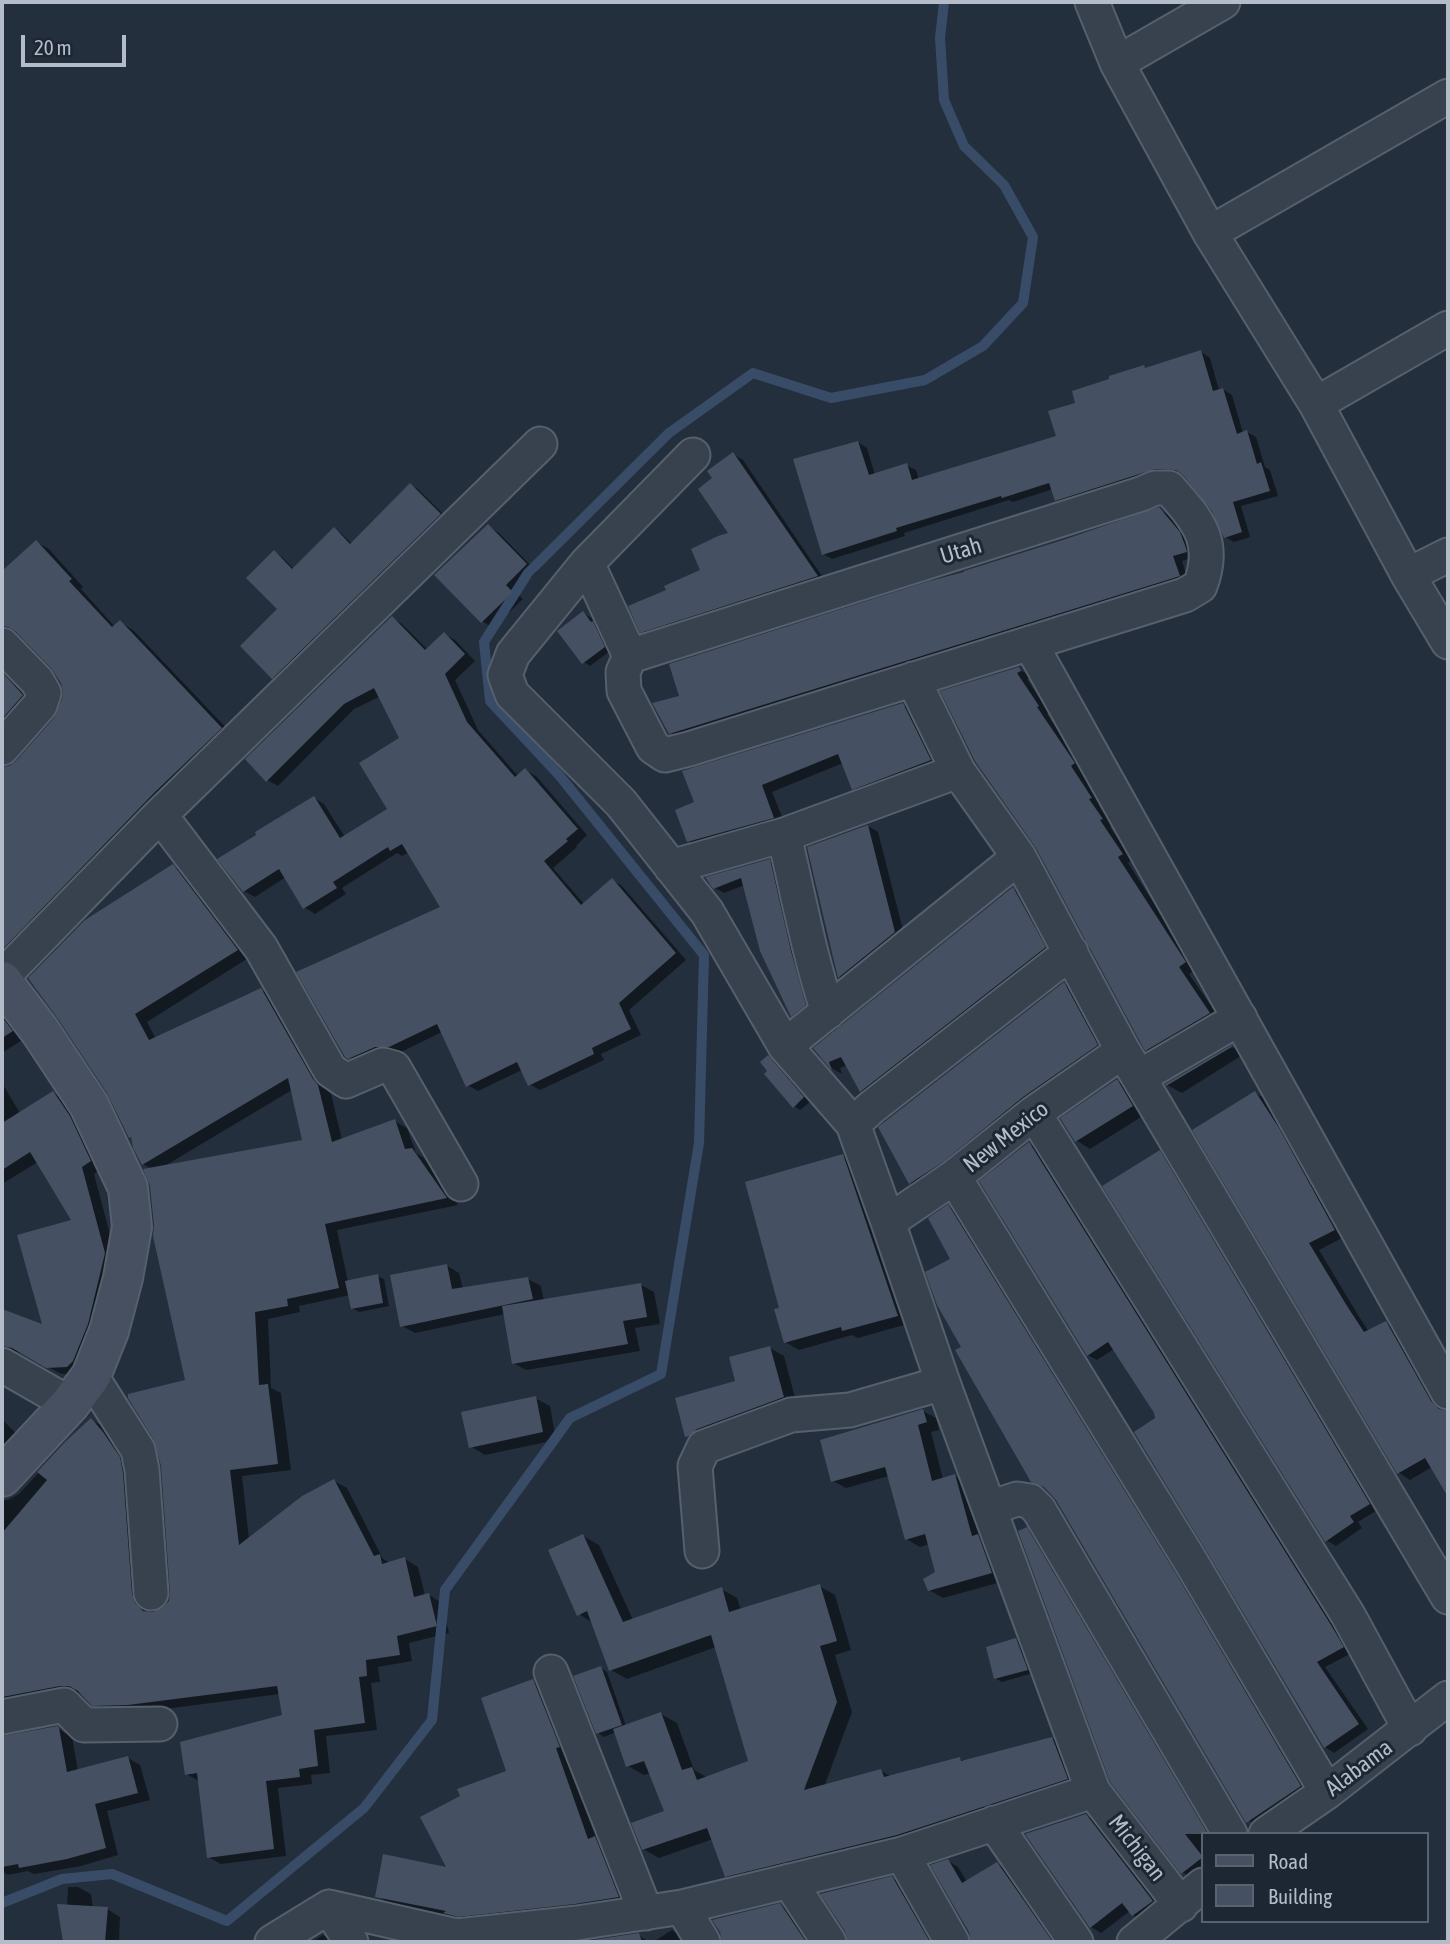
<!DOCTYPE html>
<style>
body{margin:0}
#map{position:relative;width:1450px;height:1944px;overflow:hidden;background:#242f3e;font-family:"Asap Condensed",sans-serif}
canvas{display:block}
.frame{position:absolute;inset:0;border:4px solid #b4bcc9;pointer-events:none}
.legend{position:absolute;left:1201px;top:1832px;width:228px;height:91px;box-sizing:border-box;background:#1d2633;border:2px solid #59626f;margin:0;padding:9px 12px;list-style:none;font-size:21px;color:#b4bcc9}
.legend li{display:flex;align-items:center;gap:14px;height:35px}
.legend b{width:35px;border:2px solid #59626f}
.scale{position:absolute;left:21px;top:35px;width:105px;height:32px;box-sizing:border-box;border:4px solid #b4bcc9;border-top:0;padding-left:9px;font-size:21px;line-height:24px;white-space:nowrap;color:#b4bcc9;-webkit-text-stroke:5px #1d2633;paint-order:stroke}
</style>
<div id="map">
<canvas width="1450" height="1944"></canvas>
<div class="frame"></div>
<ul class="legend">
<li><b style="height:9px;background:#465061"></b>Road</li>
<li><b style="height:19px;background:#455162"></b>Building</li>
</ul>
<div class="scale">20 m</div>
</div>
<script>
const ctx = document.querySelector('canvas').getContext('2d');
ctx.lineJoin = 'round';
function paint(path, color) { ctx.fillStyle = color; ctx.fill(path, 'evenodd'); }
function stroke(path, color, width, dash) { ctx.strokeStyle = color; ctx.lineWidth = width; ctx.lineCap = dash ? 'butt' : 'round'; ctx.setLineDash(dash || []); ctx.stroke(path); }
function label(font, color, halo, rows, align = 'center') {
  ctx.font = font + ' "Asap Condensed",sans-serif'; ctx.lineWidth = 6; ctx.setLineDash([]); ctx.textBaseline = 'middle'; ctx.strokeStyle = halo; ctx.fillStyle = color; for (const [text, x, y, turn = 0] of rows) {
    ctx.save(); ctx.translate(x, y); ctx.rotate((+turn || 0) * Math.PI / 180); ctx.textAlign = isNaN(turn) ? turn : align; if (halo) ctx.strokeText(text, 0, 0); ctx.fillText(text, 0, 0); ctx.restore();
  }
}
const shadow = new Path2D(`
 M1201 352 1210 358 1219 390 1222 389 1232 395 1243 433 1247 432 1256 437 1265 467 1270 470 1278 496 1241 506 1250 537 1234 542 1225 537 1213 510 1185 474 1165 473 1065 505 1056 500 1053 489 1013 502 1009 500 904 533 905 536 832 559 823 554 858 442 867 448 875 475 906 465 916 470 919 480 1058 437 1077 404 1144 367 1148 369Z
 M733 454 743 460 826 582 652 637 642 631 668 591 703 571 731 534 714 478Z
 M410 485 418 489 448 519 281 682 273 677 279 609 274 552 282 557 294 569 334 529 342 534 352 544Z
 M1159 509 1168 515 1189 539 1195 557 1182 561 1188 581 679 738 669 732 681 697 967 573Z
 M488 526 499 533 537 572 516 592 523 599 493 628 482 621Z
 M36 542 49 549 83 587 81 589 115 627 120 622 133 630 234 736 2 970V775L4 772 2 768H8L18 762 56 718 65 690 55 670 20 633H12L2 638V574Z
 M584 614 590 617 599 627 610 651 590 666 584 662Z
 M392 618 402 624 428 650 444 634 455 640 475 661 455 680 478 730 518 776 525 770 536 776 587 835 576 846 577 847 553 868 584 904 612 880 622 886 686 960 629 1010 641 1035 601 1054 604 1060 540 1090 529 1084 522 1070 478 1091 467 1085 442 1032 401 1052H387L360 1064 346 1055 442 907 409 852 402 856 397 853 342 888 346 894 315 914 304 907 286 877 255 897 244 891 259 836 314 798 324 804 345 837 390 810 401 739 379 697 354 709 278 786 267 780Z
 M2 669 35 703 2 741Z
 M1018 669 1029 675 1031 677 1027 679 1049 713 1047 714 1084 770 1081 772 1102 804 1099 806 1112 825 1110 827 1133 860 1128 863 1196 969 1189 974 1220 1019 1158 1056 1147 1050 1037 847 976 760Z
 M903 705 915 711 942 767 865 795 853 788 843 763 772 792 785 824 700 848 689 841 677 811Z
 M868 826 878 832 905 938 849 983 839 977 809 848Z
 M770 861 779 866 814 1010 801 1020 792 1015 745 885 724 893 715 888Z
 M173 866 186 874 250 957 147 1022 156 1039 261 990 274 997 326 1089 331 1094 342 1140 394 1121 407 1128 416 1153 424 1158 458 1205 337 1230 348 1282 377 1276 384 1279 389 1306 359 1312 352 1308 350 1295 299 1306 300 1312 268 1319 271 1388 281 1393 291 1470 242 1476 249 1539 334 1481 347 1488 383 1559 391 1563 405 1559 418 1567 425 1596 429 1595 442 1603 449 1633 409 1643 412 1661 378 1667 380 1682 371 1683 377 1730 326 1736 330 1773 311 1775 312 1784 278 1788 286 1856 221 1864 208 1857 199 1781 186 1774 284 1716 280 1694 142 1712H106L93 1704 81 1693 75 1692 12 1705 2 1711V1500H8L19 1494 67 1442 91 1420 104 1427 132 1466 144 1603 147 1612 163 1610 170 1601 187 1381 152 1169 143 1164 133 1139 130 1137 109 1092ZM292 1090 304 1142 163 1167Z
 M1013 889 1025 895 1056 954 872 1098 861 1091 847 1065 840 1068 842 1074 833 1069 815 1049Z
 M1064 984 1074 989 1107 1051 920 1188 911 1183Z
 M2 1009 24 1039 2 1053Z
 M1232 1047 1244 1054 1182 1093 1167 1085Z
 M768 1057 775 1061 810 1102 800 1110 794 1106 770 1071Z
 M1117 1081 1131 1089 1146 1114 1090 1149 1076 1140Z
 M2 1083 20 1113 53 1093 66 1100 103 1168 94 1174 117 1261 84 1373 61 1374 26 1355 17 1352 2 1356V1323L6 1312 44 1327 74 1221 38 1162 2 1184Z
 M1255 1093 1266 1099 1346 1236 1319 1250 1358 1315 1369 1332 1386 1323 1398 1330 1442 1410 1448 1413V1494L1432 1467 1410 1480 1399 1473 1195 1130Z
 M1029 1144 1039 1149 1352 1653 1325 1667 1368 1729 1334 1753 1325 1747 1157 1418 1114 1349 1097 1360 1088 1355Z
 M1160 1152 1169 1158 1379 1509 1358 1522 1362 1528 1336 1546 1326 1540Z
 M843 1156 857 1165 911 1323 858 1338 852 1335 799 1350 785 1342Z
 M948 1206 957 1211 1183 1579 1309 1792 1258 1826 1245 1818 1057 1499 1047 1488 1042 1486 964 1347 952 1259Z
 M446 1265 459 1273 463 1289 528 1279 541 1286 544 1301 641 1285 654 1292 660 1324 635 1328 640 1351 526 1370 513 1363 505 1314 415 1333 402 1326Z
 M770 1348 784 1356 797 1405 701 1444 687 1436Z
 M535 1398 550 1406 556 1440 485 1455 470 1446Z
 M923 1411 936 1418 939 1430 931 1432 943 1479 955 1476 968 1484 1005 1581 943 1598 929 1590 937 1573 929 1544 920 1547 906 1539 889 1476 846 1488 833 1481Z
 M2 1419 24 1442 2 1466Z
 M1026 1529 1037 1535 1213 1834H1203V1869L1192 1878 1182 1872Z
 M583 1536 599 1545 633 1620 721 1589 737 1598 741 1610 819 1586 835 1595 851 1650 835 1655 852 1712 824 1787 881 1771 892 1777 960 1759 965 1762 1052 1738 1068 1748 1083 1788 742 1885 726 1876 713 1839 659 1858 643 1849 667 1812 651 1773 644 1775 628 1766 616 1732 604 1737 598 1733 601 1668 607 1672 626 1726 661 1714 677 1723 694 1770 708 1778 750 1762 716 1647 627 1679 611 1670 593 1623 579 1614Z
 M1016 1640 1023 1644 1033 1673 1002 1682 995 1678Z
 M533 1681 546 1689 598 1840 608 1846 631 1904 458 1920 451 1916 389 1903 377 1896 449 1869 508 1772Z
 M57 1728 72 1737 78 1771 128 1758 140 1765 150 1800 107 1811 118 1855 81 1866 34 1874 28 1871 8 1875 2 1871V1737Z
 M1086 1815 1096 1822 1162 1907 1143 1921 1133 1915 1130 1911 1101 1933 1091 1927 1028 1835Z
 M948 1861 958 1867 967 1882 997 1864 1007 1869 1058 1942H973Z
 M892 1878 902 1884 935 1942H849Z
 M68 1887H78L91 1894 93 1908 107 1909 120 1917 119 1942H64L59 1906 67 1907Z
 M780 1905 790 1911 811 1942H724L721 1931Z
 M672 1930 682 1936 686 1942H653Z
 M323 1935 334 1942H312Z
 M638 1935 649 1942H590Z`);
const stream = new Path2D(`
 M2 1903 62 1879 112 1874 227 1921 364 1808 432 1720 445 1590 570 1418 661 1374 699 1143 704 955 559 775 490 701 484 642 528 573 669 433 753 373 831 398 925 380 983 346 1023 303 1033 237 1004 185 964 146 944 100 940 38 944 2`);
const building = new Path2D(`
 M1201 350 1213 391 1223 388 1237 434 1247 430 1257 464 1261 462 1270 491 1233 502 1242 532 1224 538 1212 511 1183 475 1176 470 1155 469 1055 501 1049 483 1002 498 1001 496 896 528 897 531 822 555 793 459 858 441 869 475 907 463 912 480 1056 436 1048 411 1075 403 1072 391 1109 379V376L1144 365 1145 368Z
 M733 452 818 576 640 633 628 606 666 590 664 586 700 570 691 549 718 536 728 533 698 489 712 478 707 471Z
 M410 483 441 514 272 679 240 646 277 609 246 578 274 550 292 569 334 527 350 544Z
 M1159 507 1180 532 1186 548 1187 552 1173 556 1180 576 1177 577 669 734 652 703 679 696 669 664 926 582 964 572V571L1066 539Z
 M488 524 527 564 506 585 513 592 481 623 434 575Z
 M36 540 72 579 69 581 112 627 120 620 222 728 155 792 2 950V767L9 766 16 761 54 718 62 699 63 692 61 683 51 668 16 632 8 627 2 626V571Z
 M583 611 591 622 593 621 605 647 582 664 557 631Z
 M392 616 425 650 444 632 465 654 445 674 467 722 515 777 525 768 578 829 566 839 568 841 544 861 581 905 612 878 676 953 619 1003 631 1029 592 1048 594 1054 528 1086 517 1062 466 1087 437 1024 389 1047H375L348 1059 345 1057 296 972 440 907 402 844 390 851 388 847 333 882 337 888 303 909 279 869 243 892 217 859 256 835 255 832 314 796 340 838 387 809 359 763 399 738 374 688 344 704 266 782 245 759Z
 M1019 667 1021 671 1017 673 1039 706 1037 707 1075 763 1071 766 1092 798 1089 799 1103 819 1100 820 1123 854 1118 857 1186 962 1179 967 1210 1013 1145 1051 1036 848 975 761 940 691Z
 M2 672 23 695 2 719Z
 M903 703 931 760 852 790 838 754 762 785 774 818 687 842 675 810 694 802 682 771Z
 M868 825 895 932 838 978 807 847Z
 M770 859 791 951 806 1005 791 1017 760 951 741 878 713 889 705 877Z
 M173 864 238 950 135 1014 149 1040 261 988 313 1079 318 1085 332 1142 395 1119 405 1149 412 1148 447 1198 325 1224 339 1288 287 1299 288 1306 255 1312 259 1385 268 1384 278 1464 230 1470 239 1545 302 1496 334 1479 374 1556 380 1554 382 1564 405 1557 414 1597 429 1593 437 1626 397 1636 400 1655 366 1660 367 1676 359 1677 365 1723 314 1730 318 1766 299 1769 300 1777 266 1781 274 1849 207 1858 197 1773 185 1775 180 1742 282 1715 277 1686 128 1705 92 1706 78 1691 69 1686H60L2 1697V1533L47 1480 37 1472 66 1441 91 1418 103 1432 120 1457 123 1473 132 1594 135 1603 143 1611 153 1612 162 1608 169 1601 170 1592 161 1466 154 1440 128 1398V1394L185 1380 153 1236 154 1225 150 1186 143 1169 302 1140 288 1078 142 1165 133 1148 131 1137 129 1138 107 1093 58 1019 28 978 85 920Z
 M1013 887 1046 947 860 1092 841 1057 829 1062 832 1071 813 1048Z
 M1064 982 1098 1045 1023 1097 943 1162 909 1184 878 1127Z
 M2 1017 13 1031 2 1038Z
 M1232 1045 1233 1046 1166 1086 1165 1084Z
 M768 1055 804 1097 793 1108 764 1074 767 1071 760 1062Z
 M1117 1079 1133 1106 1075 1142 1060 1118Z
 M53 1091 70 1116 91 1161 82 1167 105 1253 88 1324 73 1361 67 1367 46 1368 12 1348 2 1346V1309L42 1324 17 1235 71 1220 30 1152 2 1170V1123Z
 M1255 1091 1279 1128 1335 1230 1309 1243 1347 1306 1364 1332 1386 1321 1431 1401 1439 1409 1448 1411V1497L1425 1458 1397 1474 1192 1130Z
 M1029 1142 1331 1625 1344 1647 1317 1662 1359 1724 1324 1748 1207 1552 1134 1432 1155 1418 1154 1413 1108 1342 1087 1356 979 1181Z
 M1160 1150 1370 1504 1350 1516 1354 1522 1325 1542 1102 1186Z
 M843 1154 898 1316 842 1331 841 1327 784 1343 774 1309 779 1308 745 1182Z
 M948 1204 1175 1572 1301 1786 1246 1823 1056 1500 1044 1487 1031 1482 955 1350 961 1347 937 1305 925 1272 950 1259 928 1218Z
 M447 1264 452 1289 528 1277 533 1299 400 1327 390 1275Z
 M378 1274 383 1303 351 1309 345 1281Z
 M641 1283 647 1317 623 1321 628 1344 512 1364 502 1306Z
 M770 1346 784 1397 697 1429 690 1436 685 1437 675 1398 735 1381 729 1357Z
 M536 1396 543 1432 469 1448 461 1412Z
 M923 1409 927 1422 918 1425 932 1481 955 1474 972 1536 978 1534 992 1573 928 1591 923 1579 935 1572 925 1534 905 1540 885 1467 831 1482 820 1440Z
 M1027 1527 1208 1834H1185L1203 1857 1181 1874 1110 1782 1018 1531Z
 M583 1534 623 1622 722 1587 729 1612 820 1584 837 1641 820 1646 837 1702 804 1790 881 1769 884 1777 960 1757 961 1761 1052 1737 1068 1779 897 1835 725 1877 707 1828 642 1850 631 1823 664 1811 644 1761 626 1767 613 1729 661 1712 682 1770 692 1767 697 1780 748 1761 711 1635 609 1671 587 1611 577 1616 548 1550Z
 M1016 1638 1028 1670 994 1679 986 1647Z
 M601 1666 622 1725 596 1734 573 1676Z
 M533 1679 560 1747 556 1748 588 1839 595 1836 619 1897 575 1904 458 1917 443 1913 446 1911 375 1897 383 1854 446 1867 420 1817 460 1796 457 1789 506 1771 481 1698Z
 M58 1726 59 1728 67 1772 128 1756 138 1793 95 1804 106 1848 67 1859 19 1868 18 1864 2 1867V1736Z
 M1086 1814 1153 1901 1132 1916 1122 1903 1090 1928 1025 1834Z
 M948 1859 962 1883 997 1862 1053 1942H971L969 1932 930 1865Z
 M892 1876 930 1942H848L845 1931 820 1894Z
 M780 1903 806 1942H722L720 1932 712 1920Z
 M57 1904 108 1907 105 1942H63Z
 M639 1933 642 1942H578H580Z`);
const street = new Path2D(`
 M1092 2 1117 63 1210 233 1316 404 1408 575 1448 642
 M1117 63 1223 2
 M1210 233 1448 96
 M1316 404 1448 328
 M693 455 587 563 513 654 505 675 512 694 621 803 707 912 785 1046 853 1124
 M587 563 630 656 623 672 624 691 653 747 665 755 689 749 1185 595 1200 586C1217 541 1198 521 1169 488H1155L1141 494 630 656
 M1408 575 1448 555
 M1030 643 1448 1392
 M2 645 37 681 44 693 40 705 2 748
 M913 679 958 771 1019 857 1123 1051 1448 1597
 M160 815 261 948 330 1070 346 1081 383 1065 394 1068 461 1184
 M784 835C798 894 809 954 828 1012
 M671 867 784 835 958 771
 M2 977 160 815 540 444
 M785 1046 1019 857
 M1139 1077 1240 1018
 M1034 1113 1348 1615 1410 1729
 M954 1177 1191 1562 1327 1792
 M888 1222 954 1177 1034 1113 1123 1051
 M2 1365 70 1404
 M91 1376 138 1450 142 1470 151 1593
 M990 1508 1017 1499 1030 1501 1039 1510 1230 1834
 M702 1551 695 1466 704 1447 791 1415 850 1410 943 1383
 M551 1672 646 1913
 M2 1717 64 1705 84 1725 160 1724
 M1093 1791 1181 1905
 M994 1823 1076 1942
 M1266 1834 1327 1792 1448 1698
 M902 1854 952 1942
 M789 1881 829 1942
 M329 1907 351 1942
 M682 1907 703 1942
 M272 1942 329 1907 457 1936 577 1923 682 1907 902 1854 1093 1791 943 1383 888 1222 853 1124 872 1107 1071 952
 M1134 1942 1203 1885`);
const secondary = new Path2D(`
 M2 981 40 1031 89 1105 128 1188 132 1227 123 1278 109 1331 91 1376 70 1404 2 1477`);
const streetNames = [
 ["Utah",961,551,-17],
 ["New Mexico",1006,1137,-38],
 ["Alabama",1359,1768,-37],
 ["Michigan",1137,1848,52]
];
paint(shadow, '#0007');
stroke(stream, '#394c67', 10);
paint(building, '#455162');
stroke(street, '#565f6c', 37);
stroke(secondary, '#565f6c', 42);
stroke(street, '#38414e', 33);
stroke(secondary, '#465061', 38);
label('23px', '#b4bcc9', '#1d2633', streetNames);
</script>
